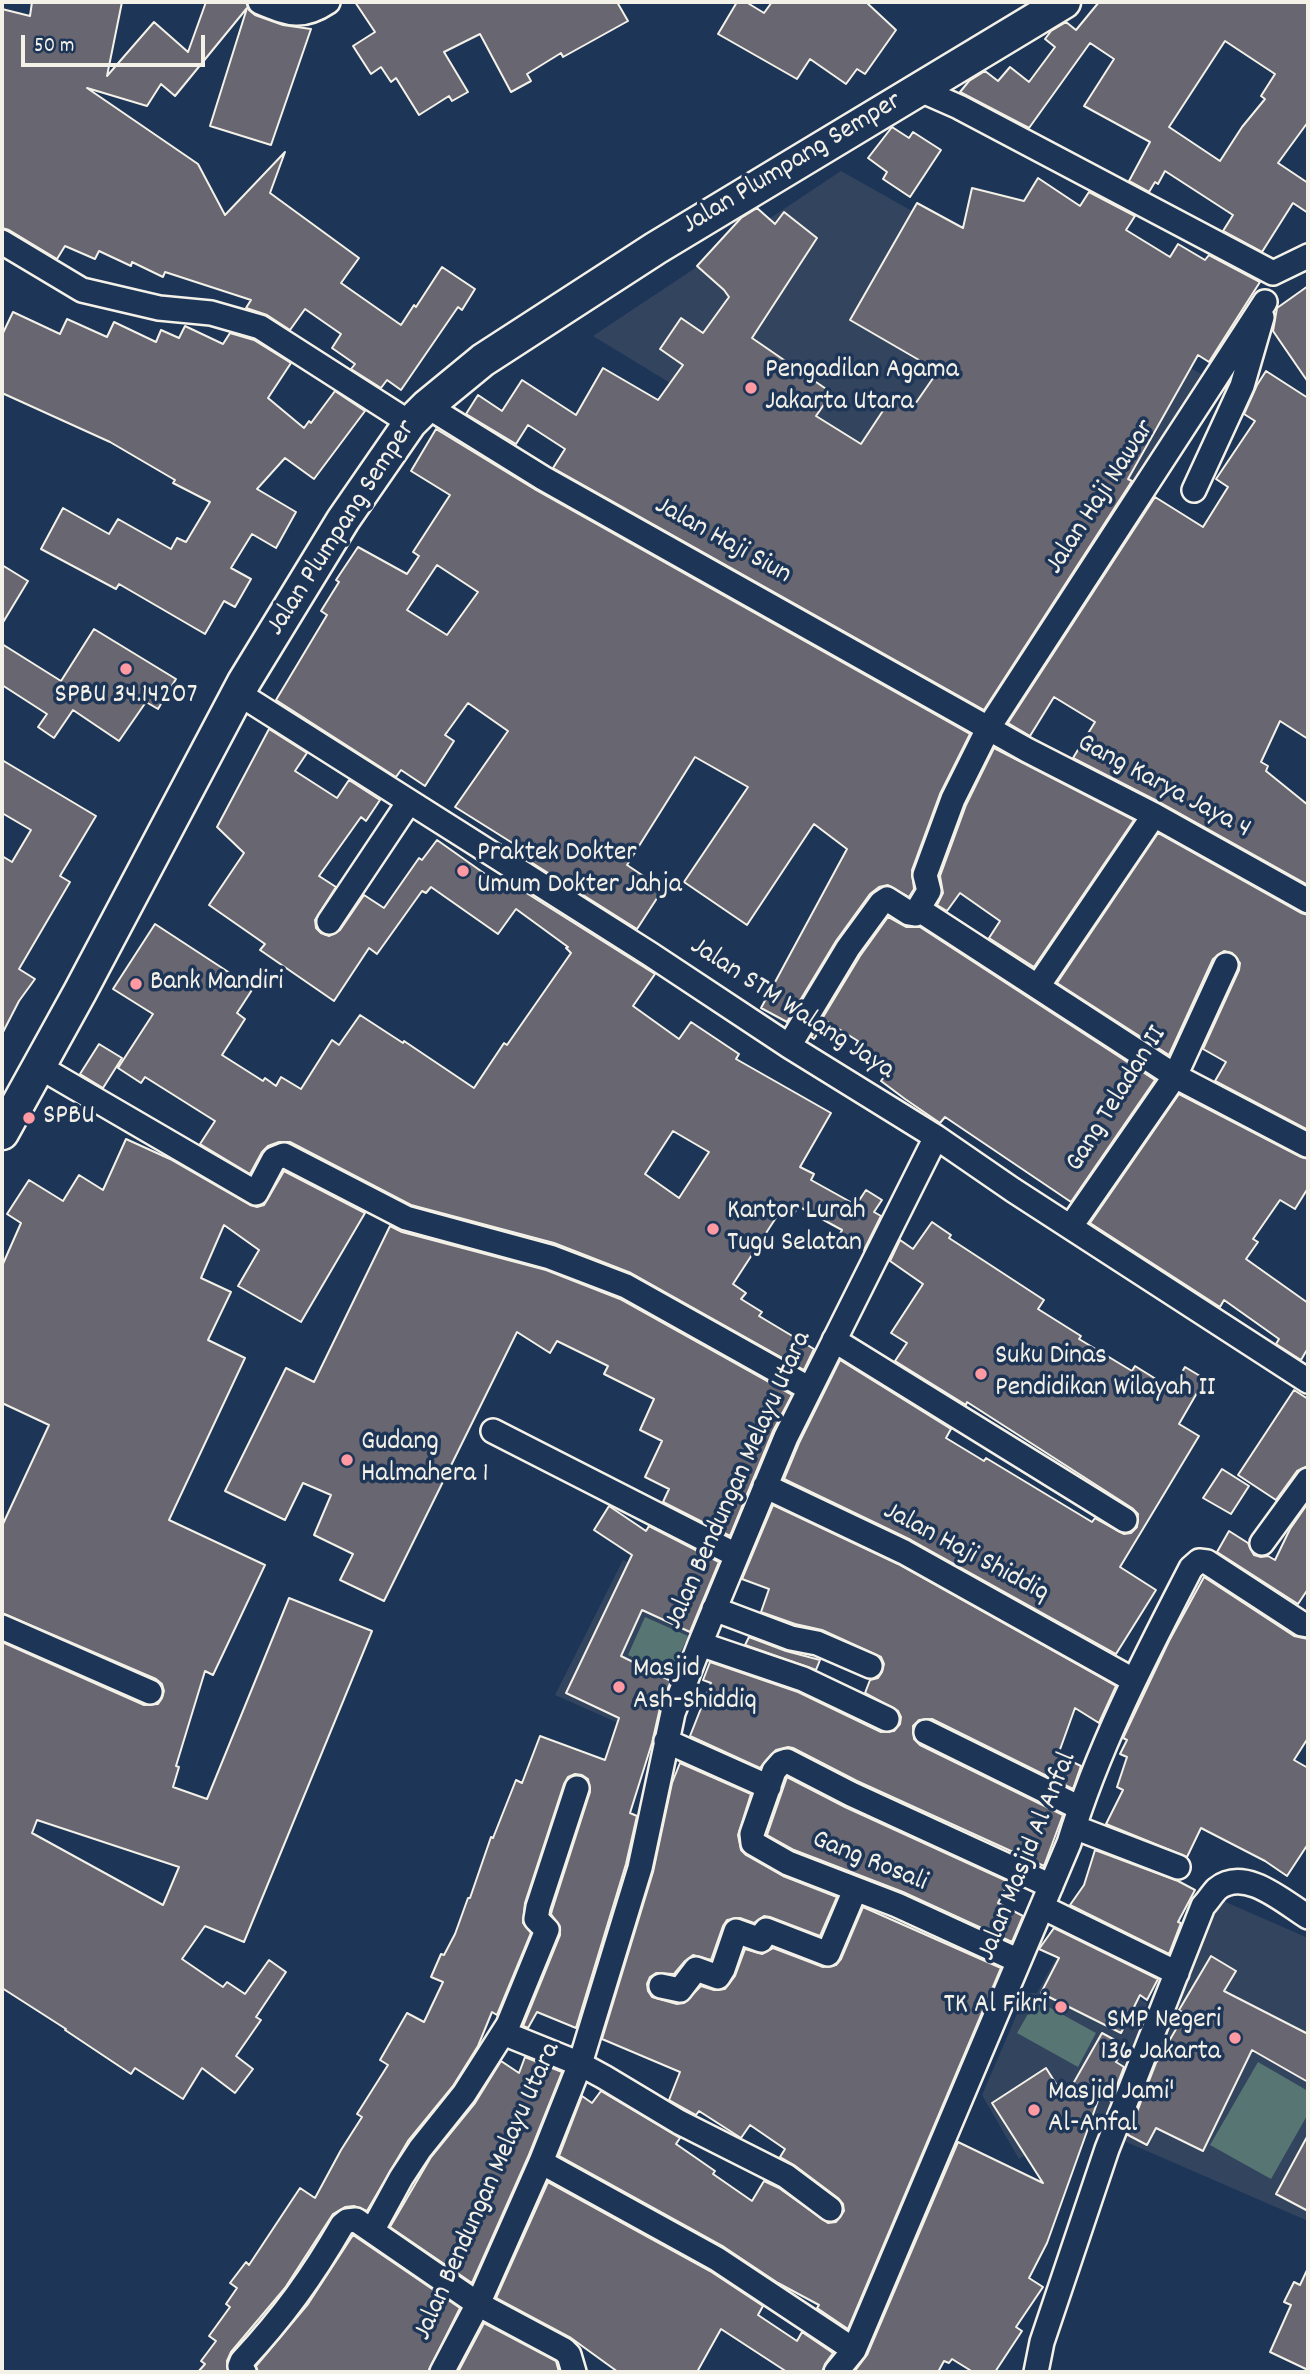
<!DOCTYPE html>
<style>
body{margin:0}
#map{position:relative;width:1310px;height:2374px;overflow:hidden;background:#1d3557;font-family:Dekko,sans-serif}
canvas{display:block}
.frame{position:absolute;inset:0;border:4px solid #f4f1e8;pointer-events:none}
.scale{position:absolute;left:21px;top:35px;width:184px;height:32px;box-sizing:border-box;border:4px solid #f4f1e8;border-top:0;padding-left:9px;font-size:21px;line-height:24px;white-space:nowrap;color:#f4f1e8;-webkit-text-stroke:5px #1d3557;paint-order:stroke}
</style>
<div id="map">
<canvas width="1310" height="2374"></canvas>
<div class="frame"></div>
<div class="scale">50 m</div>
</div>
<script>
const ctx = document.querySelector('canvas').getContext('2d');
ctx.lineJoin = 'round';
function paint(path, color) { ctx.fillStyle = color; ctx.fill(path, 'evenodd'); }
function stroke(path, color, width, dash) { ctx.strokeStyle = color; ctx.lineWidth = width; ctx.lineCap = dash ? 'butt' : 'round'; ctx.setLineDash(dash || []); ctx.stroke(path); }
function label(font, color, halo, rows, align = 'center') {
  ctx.font = font + ' Dekko,sans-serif'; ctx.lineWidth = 7; ctx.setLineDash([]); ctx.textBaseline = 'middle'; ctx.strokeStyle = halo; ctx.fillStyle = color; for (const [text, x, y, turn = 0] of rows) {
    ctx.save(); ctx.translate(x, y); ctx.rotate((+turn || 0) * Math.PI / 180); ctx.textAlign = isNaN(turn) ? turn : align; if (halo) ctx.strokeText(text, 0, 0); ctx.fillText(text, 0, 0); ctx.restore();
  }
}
const built = new Path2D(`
 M841 171 1212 380 990 733 894 675 970 558 836 484 593 336Z
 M623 1560 711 1597 659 1741 555 1695Z
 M1221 1900 1308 1938V2221L1117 2138Z
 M1056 1958 1147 2003 1139 2051 1104 2133 1077 2124 1019 2159 982 2095 1026 1993H1037Z`);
const green = new Path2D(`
 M645 1617 688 1636 671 1674 628 1655Z
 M1036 2000 1096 2033 1078 2067 1017 2033Z
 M1258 2062 1308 2091V2114L1271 2179 1210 2145Z`);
const building = new Path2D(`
 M32 2H122L107 76 154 22 188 52 206 2H246L249 10 255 15 283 25 311 29 271 145 210 126 247 8 175 96 161 84 147 106 87 88 198 164 225 215 285 152 270 193 359 258 341 283 401 325 414 305 416 307 442 267 475 289 462 310 458 307 401 390 387 380 381 388 351 369 355 364 332 348 341 334 305 309 290 330 267 315 246 308 251 300 165 272 163 277 132 262 131 266 99 251 95 259 65 246 57 259 9 230 2 228V9L30 16Z
 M355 2H617L628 21 563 57 561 53 527 74 531 81 511 92 480 34 444 52 468 92 452 101 449 96 419 115 396 78 391 82 381 67 371 74 353 46 375 32Z
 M737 2H746L764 13 772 2H866L896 30 865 74 857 69 846 84 810 59 797 79 718 34Z
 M1099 2H1308V122L1278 163 1308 183V213L1293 203 1262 252 1223 231 1233 215 1165 171 1158 184 1155 182 1149 192 1129 181 1150 142 1084 106 1114 59 1090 43 1029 128 960 92 969 81 985 71 998 81 1010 67 1029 82 1055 47 1045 39 1051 31 1066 22 1076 30ZM1225 41 1275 74 1261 96 1265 99 1242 127 1220 161 1169 127Z
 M892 127 909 138 913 132 941 150 910 197 883 179 887 172 868 158Z
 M1038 178 1080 206 1089 192 1135 216 1126 230 1170 257 1178 244 1205 260 1209 255 1260 282 1209 362 1198 355 1128 479 1132 481 984 710 553 468 565 449 528 425 516 444 466 414 478 395 502 411 522 380 576 415 603 368 658 400 683 365 660 349 681 318 703 333 729 297 724 290 697 266 741 218 757 208 775 224 784 212 817 238 752 338 832 393 816 416 861 444 894 394 913 407 938 371 850 320 917 203 963 228 972 188 1024 201Z
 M1308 286V382L1273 331 1277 308Z
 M13 312 60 334 67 319 107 337 114 322 156 342 161 330 179 338 185 326 223 344 230 333 254 340 291 363 268 398 304 428 309 421 311 423 335 391 365 411 314 479 285 458 257 489 296 512 276 548 252 534 231 568 251 579 235 607 224 601 205 634 119 584 116 589 41 549 63 508 109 534 118 519 171 549 177 538 186 542 210 502 173 483 175 480 110 442 2 393V335Z
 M1266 371 1308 398V739L1280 721 1261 762 1268 766 1266 771 1308 805V885L1161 803 1073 758 1095 722 1054 697 1030 736 1008 723 1155 497 1203 527 1228 487 1216 479 1255 421 1244 414 1257 385Z
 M436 429 536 490 970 734 940 794 912 870 914 889 909 897 888 885 879 887 870 894 836 941 787 1022 761 1008 847 849 814 824 747 925 684 882 748 787 695 757 627 865 663 889 637 929 526 859 530 854 455 807 508 731 468 703 445 735 454 741 425 786 401 770 396 777 276 700 327 615 321 611 339 582 336 580 358 547 407 574 419 556 413 552 450 495 411 471ZM437 565 478 592 447 635 407 610Z
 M2 565 28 581 2 624Z
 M94 629 176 679 158 709 146 702 119 741 73 710 54 738 38 727 47 714 2 685V644L61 681Z
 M269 729 307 753 295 771 337 798 349 780 380 800 366 821 361 817 319 876 336 887 315 920 316 928 321 933 329 936 340 930 364 895 384 908 419 858 422 860 437 840 505 888 509 882 655 974 633 1006 679 1039 691 1022 739 1054 736 1059 831 1113 800 1167 814 1174 811 1180 856 1205 866 1190 882 1200 874 1212 881 1216 864 1250 840 1234 842 1230 798 1206 793 1216 781 1210 733 1284 746 1293 741 1299 762 1312 759 1316 814 1349 804 1370 631 1273 554 1243 411 1205 290 1142H279L268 1146 262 1152 250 1174 200 1144 215 1121 145 1077 141 1083 118 1068 153 1014 113 989 155 924 236 977 235 979 252 990 237 1013 245 1019 222 1055 263 1081 265 1078 276 1086 281 1077 301 1089 332 1040 339 1045 360 1015 403 1043 404 1041 474 1088 504 1043 507 1045 571 953 566 948 568 947 516 909 498 934 431 887 426 893 422 891 377 954 369 948 334 1001 260 950 265 944 209 905 244 853 217 827ZM673 1131 709 1152 679 1198 645 1174Z
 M994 748 1134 820 1034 967 989 938 1000 921 960 893 947 911 937 905 943 893 940 876 966 805Z
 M2 760 96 816 60 876 70 882 19 969 35 979 19 1001 2 1034V856L12 862 31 830 2 813Z
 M1158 833 1301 913 1308 915V1130L1215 1081 1226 1062 1203 1049 1239 970 1240 963 1232 953 1224 951 1213 959 1169 1055 1057 983Z
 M888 917 906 927H920L1155 1080 1071 1202 945 1117 940 1123 905 1099 881 1081 890 1068 856 1045 858 1041 826 1021 814 1039 811 1037 860 956Z
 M99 1044 122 1058 103 1088 80 1074Z
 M1179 1094 1301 1157 1308 1159V1188L1295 1209 1280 1200 1253 1239 1258 1242 1246 1259 1308 1303V1348L1301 1360 1276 1344 1279 1339 1224 1300 1220 1307 1090 1223Z
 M126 1139 170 1159 250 1205 257 1207 264 1205 284 1171 365 1213 301 1322 238 1286 259 1250 224 1225 201 1278 231 1292 208 1340 245 1358 169 1520 265 1565 213 1675 205 1671 176 1766 179 1767 173 1787 207 1799 289 1598 372 1631 244 1942 205 1926 182 1959 223 1987 227 1982 245 1994 269 1960 286 1972 256 2017 261 2020 236 2056 253 2069 235 2093 202 2068 183 2099 135 2068 131 2074 65 2030 66 2029 2 1988V1642L144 1705 158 1704 162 1698 164 1691 162 1684 156 1679 2 1613V1526L49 1425 2 1403V1266L21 1223 7 1214 29 1180 63 1201 79 1175 103 1190ZM37 1820 179 1867 163 1905 32 1833Z
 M932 1222 951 1235 949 1238 1044 1300 1038 1309 1081 1336 1079 1339 1132 1371 1135 1366 1172 1389 1185 1367 1205 1379 1179 1424 1199 1436 1120 1567 1156 1590 1116 1654 911 1540 784 1479 799 1443 840 1360 951 1429 946 1438 984 1461 986 1458 1092 1522 1095 1518 1124 1534 1131 1533 1137 1527 1138 1514 1132 1508 967 1402 966 1405 895 1361 907 1343 891 1333 923 1284 890 1261 900 1240 913 1249Z
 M390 1226 402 1232 546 1270 620 1299 792 1395 773 1431 730 1536 663 1502 669 1489 645 1477 662 1441 640 1430 654 1399 604 1374 608 1366 557 1341 550 1353 517 1332 384 1601 340 1580 353 1554 314 1535 331 1495 303 1483 285 1520 225 1491 286 1368 314 1382Z
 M1294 1390 1308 1399V1466L1297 1471 1276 1500 1238 1475Z
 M1222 1469 1249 1486 1231 1514 1203 1498Z
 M1308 1503V1589L1298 1604 1217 1552 1229 1531 1248 1543 1254 1555 1261 1557 1268 1556 1275 1560 1290 1529Z
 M773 1505 898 1564 1116 1686 1099 1723 1075 1708 1058 1755 1081 1766 1073 1789 932 1719 919 1720 913 1726 914 1739 920 1745 1063 1815 1044 1866 857 1781 793 1748 788 1747 776 1750 760 1768 690 1736 711 1683 703 1680 710 1662 798 1692 881 1732 894 1731 900 1724 901 1717 898 1711 865 1693 870 1680 878 1678 882 1672 884 1664 881 1657 822 1630 795 1624 761 1612 769 1589 742 1579Z
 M609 1506 646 1531 649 1526 719 1562 690 1632 642 1610 621 1656 671 1681 660 1708 652 1743 630 1813 637 1816 626 1864 576 2028 537 2012 528 2028 523 2026 560 1935V1927L551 1914 552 1910 590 1792 588 1779 582 1775 575 1774 568 1777 564 1784 525 1903 523 1923 531 1933 497 2015 492 2012 478 2046 453 2086 408 2141 367 2211 354 2206 345 2207 333 2214 285 2288 231 2352 227 2361 228 2372H198L205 2364 201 2361 216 2341 209 2336 230 2307 226 2304 237 2288 230 2283 246 2262 249 2265 300 2188 315 2198 341 2150 362 2117 357 2114 388 2065 380 2060 407 2013 424 2022 443 1982 431 1977 441 1954 444 1955 455 1934 468 1898H470L491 1837 493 1838 516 1780 522 1783 540 1736 605 1760 619 1718 566 1693 632 1555 594 1530Z
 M1204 1577 1294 1636 1308 1639V1738L1294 1760 1308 1768V1844L1287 1876 1265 1861 1201 1828 1187 1857 1106 1824 1123 1790 1117 1787 1127 1757 1120 1754 1127 1740 1123 1738 1169 1641Z
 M749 1637 786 1651 820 1660 816 1670 745 1645Z
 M680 1763 751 1794 738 1835 741 1850 746 1855 783 1876 837 1897 820 1936 770 1917 764 1916 754 1923 740 1918 727 1920 723 1926 711 1960 693 1955 685 1961 674 1974 656 1973 650 1977 647 1984 648 1991 652 1997 677 2004 684 2003 701 1986 714 1990 725 1989 735 1976 745 1949 762 1954 773 1948 823 1967 836 1965 841 1959 863 1907 1001 1968 848 2329 817 2308 819 2305 778 2283 724 2247 559 2156 582 2096 592 2103 601 2091 680 2138 676 2144 715 2171 713 2174 752 2201 764 2181 779 2188 828 2223 836 2222 844 2211 843 2204 838 2198 794 2165 780 2157 785 2149 750 2125 741 2138 699 2111 696 2115 669 2100 680 2072 602 2039 653 1872 672 1783Z
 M787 1777 845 1807 1009 1882 998 1903 1023 1916 1012 1942 903 1892 794 1850 767 1835Z
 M1095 1850 1178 1881 1195 1890 1178 1922 1181 1923 1169 1954 1070 1905 1084 1885Z
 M1054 1928 1158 1979 1147 2000 1140 1995 1121 2033 1041 1993 1059 1958 1039 1949Z
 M1211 1956 1236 1971 1224 1991 1308 2034V2082L1252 2050 1203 2151 1156 2128 1147 2145 1128 2135 1156 2063 1185 2014 1179 2010Z
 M1102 2033 1124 2045 1116 2062 1124 2067 1111 2101 1100 2095 1047 2243 1029 2278 1043 2287 1016 2327 1022 2331 995 2372H973L952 2359 949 2363 944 2361 938 2372H854L867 2355 958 2142 1043 2183 992 2103 1046 2068 1065 2098Z
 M525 2057 562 2072 528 2157 472 2283 390 2227 431 2157 475 2103 501 2061 519 2073Z
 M1308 2135V2211L1276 2194Z
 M548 2182 710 2271 763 2306 758 2315 797 2341 802 2332 833 2353 825 2364 822 2372H787L721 2329 697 2372H618L571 2338 496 2298Z
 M353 2235 460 2308 428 2372H258L256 2366 308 2304Z
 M1308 2268V2370L1270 2352 1291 2305 1284 2302 1294 2282 1300 2285Z
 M484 2323 556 2361 559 2372H458Z`);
const street = new Path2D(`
 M260 2C288 13 301 20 328 2
 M918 89 959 107 1273 273
 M2 242 82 290 159 308 211 313 260 327 410 423
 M1273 273 1308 256
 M427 406 543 478 1027 750 1154 815 1308 901
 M1194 490 1242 386 1262 317
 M238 693 650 954 789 1046 936 1137 1013 1190 1308 1381
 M918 909 1175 1076 1307 1145
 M329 922 409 802
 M1038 986 1154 815
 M789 1046 848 948 881 903 887 899 909 913 915 914 929 891 925 875 953 799 989 727 1265 302
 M38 1066 256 1193 274 1159 284 1155 406 1218 550 1257 626 1286 810 1389
 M1071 1226 1175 1076 1226 965
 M834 1340 1125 1520
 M493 1431 736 1555
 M765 1486 904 1552 1133 1680
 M1262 1543 1308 1480
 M714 1609 791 1638 817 1643 870 1666
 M2 1627 150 1692
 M700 1644 803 1679 887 1719
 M926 1732 1080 1808
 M666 1741 769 1787
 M1074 1827 1178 1867
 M1042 1907 1177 1973
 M1019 1961 897 1905 788 1863 753 1843 752 1834 774 1771 781 1763 787 1761 851 1794 1051 1886
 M661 1986 680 1990 696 1969 718 1977 723 1969 736 1931 761 1940 766 1930 828 1954 855 1890
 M503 2033 580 2064 604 2077 679 2122 786 2176 830 2209
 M541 2162 717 2259 854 2350
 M372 2231 401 2178 420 2149 464 2094 508 2025 547 1930 536 1919 538 1907 577 1788
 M244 2372 240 2366 242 2361C283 2317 312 2277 342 2225L347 2221 356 2220 478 2304 564 2350 569 2355 574 2372
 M442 2372 478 2304 541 2162 580 2064 640 1868 673 1713 700 1644 786 1437 936 1137
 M836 2372 854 2350 1069 1843C1098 1747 1145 1657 1191 1568L1199 1561 1207 1562 1302 1624 1308 1625
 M1036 2372 1042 2342 1107 2149 1203 1906C1208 1901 1212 1894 1217 1889 1245 1866 1285 1903 1308 1917`);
const secondary = new Path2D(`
 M2 1133 80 992 244 682 343 520 410 423 427 406 483 360 656 248 1064 2`);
const markers = [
 [751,388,7,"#ff9aa2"],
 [126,669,7,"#ff9aa2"],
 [463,871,7,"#ff9aa2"],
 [136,984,7,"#ff9aa2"],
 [29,1118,7,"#ff9aa2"],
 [713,1229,7,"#ff9aa2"],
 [981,1374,7,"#ff9aa2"],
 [347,1460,7,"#ff9aa2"],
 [619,1687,7,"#ff9aa2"],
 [1061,2007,7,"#ff9aa2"],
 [1235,2038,7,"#ff9aa2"],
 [1034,2110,7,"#ff9aa2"]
];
const streetNames = [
 ["Jalan Plumpang Semper",793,165,-31],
 ["Jalan Haji Nawar",1102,498,-57],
 ["Jalan Plumpang Semper",343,529,-57],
 ["Jalan Haji Siun",722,542,29],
 ["Gang Karya Jaya 4",1163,788,28],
 ["Jalan STM Walang Jaya",791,1010,33],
 ["Gang Teladan II",1118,1100,-58],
 ["Jalan Bendungan Melayu Utara",740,1481,-66],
 ["Jalan Haji Shiddiq",965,1554,28],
 ["Jalan Masjid Al Anfal",1029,1857,-68],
 ["Gang Rosali",869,1863,22],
 ["Jalan Bendungan Melayu Utara",489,2192,-66]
];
const poiNames = [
 ["Pengadilan Agama",765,372],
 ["Jakarta Utara",765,404],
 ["SPBU 34.14207",126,697,"center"],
 ["Praktek Dokter",477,855],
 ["Umum Dokter Jahja",477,887],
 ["Bank Mandiri",150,984],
 ["SPBU",43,1118],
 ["Kantor Lurah",727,1213],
 ["Tugu Selatan",727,1245],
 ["Suku Dinas",995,1358],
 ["Pendidikan Wilayah II",995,1390],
 ["Gudang",361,1444],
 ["Halmahera 1",361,1476],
 ["Masjid",633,1671],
 ["Ash-Shiddiq",633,1703],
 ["TK Al Fikri",1047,2007,"right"],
 ["SMP Negeri",1221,2022,"right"],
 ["136 Jakarta",1221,2054,"right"],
 ["Masjid Jami'",1048,2094],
 ["Al-Anfal",1048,2126]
];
paint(built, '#33445f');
paint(green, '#567573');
paint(building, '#676671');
stroke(building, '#f4f1e8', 2);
stroke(street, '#f4f1e8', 28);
stroke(secondary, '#f4f1e8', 37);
stroke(street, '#1d3557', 23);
stroke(secondary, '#1d3557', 32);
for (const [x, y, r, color] of markers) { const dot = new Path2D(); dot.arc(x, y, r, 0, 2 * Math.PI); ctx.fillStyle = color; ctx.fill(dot); stroke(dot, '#1d3557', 2.5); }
label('28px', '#f4f1e8', '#1d3557', streetNames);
label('28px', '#f4f1e8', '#1d3557', poiNames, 'left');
</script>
